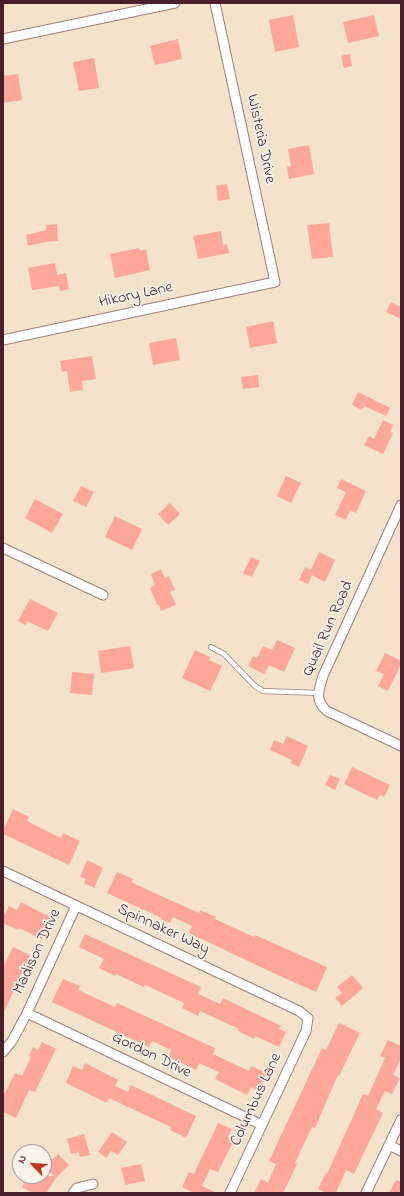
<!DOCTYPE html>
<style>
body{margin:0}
#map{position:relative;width:404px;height:1196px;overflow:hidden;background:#f4e2ca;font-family:"Indie Flower",sans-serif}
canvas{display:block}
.frame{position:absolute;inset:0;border:4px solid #4a1f2b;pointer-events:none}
.north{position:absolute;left:12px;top:1144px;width:40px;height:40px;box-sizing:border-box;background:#f7f3e8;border:1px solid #b29e9c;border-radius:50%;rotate:295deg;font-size:11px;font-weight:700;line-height:16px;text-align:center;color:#4a1f2b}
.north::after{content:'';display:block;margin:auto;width:14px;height:18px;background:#c8321e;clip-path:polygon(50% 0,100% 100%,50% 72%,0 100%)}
</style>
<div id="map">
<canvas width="404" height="1196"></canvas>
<div class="frame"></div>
<div class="north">N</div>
</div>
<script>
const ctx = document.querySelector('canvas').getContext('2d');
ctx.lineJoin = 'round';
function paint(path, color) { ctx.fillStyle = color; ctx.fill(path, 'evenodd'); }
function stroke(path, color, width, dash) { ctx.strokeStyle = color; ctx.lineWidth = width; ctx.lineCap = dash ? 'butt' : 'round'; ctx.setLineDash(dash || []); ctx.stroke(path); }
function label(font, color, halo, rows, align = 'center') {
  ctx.font = font + ' "Indie Flower",sans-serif'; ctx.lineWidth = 3.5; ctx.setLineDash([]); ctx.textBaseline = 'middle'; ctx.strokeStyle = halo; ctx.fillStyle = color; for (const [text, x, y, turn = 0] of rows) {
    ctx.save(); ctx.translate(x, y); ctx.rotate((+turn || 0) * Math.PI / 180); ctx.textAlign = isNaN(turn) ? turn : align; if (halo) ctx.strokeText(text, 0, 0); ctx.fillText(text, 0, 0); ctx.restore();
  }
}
const building = new Path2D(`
 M293 15 299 47 275 52 269 20Z
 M374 15 379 36 348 43 343 22Z
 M178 39 182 59 155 65 150 46Z
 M350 54 352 66 344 68 341 56Z
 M94 58 99 88 79 91 73 62Z
 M18 74 22 100 3 103V76Z
 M309 145 314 174 289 179 287 167 291 166 288 149Z
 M227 184 230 199 218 201 216 186Z
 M329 223 333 257 312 259 307 225Z
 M57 224 58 241 45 242 28 246 26 235 46 230V225Z
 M221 231 223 245 227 244 229 253 198 259 193 236Z
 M139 248 140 251 146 249 150 270 115 278 110 254Z
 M55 263 57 275 66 273 69 289 60 291 59 286 32 290 28 268Z
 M391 302 401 307V319L386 312Z
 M273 321 277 343 250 348 246 327Z
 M176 338 180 360 153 365 149 343Z
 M92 356 96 379 82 381 83 390 70 392 67 371 62 372 60 361Z
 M258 375 259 387 243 389 241 377Z
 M358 392 390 408 386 416 364 406 362 410 352 405Z
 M383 420 393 425 390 432 393 433 383 454 364 445 369 436 374 439Z
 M286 476 301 483 291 503 277 496Z
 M341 479 366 491 356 513 350 510 346 520 335 515 346 492 337 488Z
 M81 486 94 492 86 507 73 501Z
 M35 499 63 514 52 533 25 518Z
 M170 503 180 514 168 525 158 514Z
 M115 516 142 529 132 550 105 537Z
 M319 552 335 560 325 582 312 575 308 584 299 580 305 567 311 570Z
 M251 557 260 561 252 577 243 573Z
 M161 569 165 578 169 576 175 590 170 592 176 605 161 611 159 605H157L150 588 155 585 151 574Z
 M30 599 58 613 48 631 27 621 25 625 18 621Z
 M277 640 295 648 284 672 269 665 264 674 248 666 253 656 257 658 263 646 272 650Z
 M130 646 134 668 101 673 98 651Z
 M195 650 210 657 209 660 222 666 210 691 182 678Z
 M385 653 401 661V664L388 691 378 686 384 674 376 671Z
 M72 672 94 674 92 695 70 693Z
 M287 736 308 746 299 767 290 763 292 760 270 750 274 740 283 744Z
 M352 767 390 785 384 797 380 795 377 800 344 784Z
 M330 775 340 779 335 790 325 785Z
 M13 809 29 817 27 821 61 838 63 833 80 841 69 865 3 834V831Z
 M87 860 103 868 94 888 84 883 86 879 80 877Z
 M117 872 133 879 131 882 170 900 199 913 200 910 216 917 215 919 254 937 255 935 327 967 316 992 271 972 189 933 192 926 173 917 170 923 161 919 162 918 107 893Z
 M21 902 52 918 42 939 19 928 18 930 3 923V918L9 906 17 910Z
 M85 934 201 987 198 994 220 1004 223 998 281 1026 279 1029 286 1032 279 1047 255 1036 254 1039 238 1031 239 1029 200 1011 198 1016 182 1008 184 1003 145 985 144 987 116 974 115 976 99 968 104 959 79 947Z
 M13 947 30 955 3 1014V968Z
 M352 975 363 988 342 1006 335 998 342 993 337 987Z
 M63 979 80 986 78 990 115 1007 117 1003 215 1048 213 1054 249 1071 251 1066 267 1073 259 1091 251 1087 247 1095 215 1079 219 1072 199 1063 196 1070 168 1057 171 1050 152 1041 149 1047 52 1002Z
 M339 1023 360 1033 339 1076 338 1075 315 1128 312 1127 295 1163 297 1164 283 1193H254L261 1179 268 1183 276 1164 269 1161 322 1048 326 1050Z
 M388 1040 401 1046V1058L393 1075 400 1078 392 1094 385 1091 376 1109 383 1113 354 1174 346 1170 336 1193H326L318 1189 326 1173 327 1174 363 1094 368 1096 385 1058 380 1056Z
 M42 1042 56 1049 35 1092 29 1090 16 1118 3 1112V1092L5 1093 15 1073 22 1076 31 1057 29 1056 33 1047 38 1050Z
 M85 1063 118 1080 115 1086 128 1092 131 1085 196 1116 186 1138 170 1130 171 1127 109 1098 107 1103 66 1083 73 1066 82 1070Z
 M218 1123 232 1129 228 1137 234 1140 218 1172 210 1169 202 1186 217 1193H194L182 1187 189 1172 194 1174Z
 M112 1132 127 1142 118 1155 111 1151 106 1158 98 1152Z
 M84 1134 90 1155 80 1157 79 1152 71 1154 67 1139Z
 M58 1154 69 1165 56 1178 46 1193H32L22 1187 29 1176H54L45 1167Z
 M141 1164 145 1181 125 1185 121 1168Z
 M396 1180 401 1182V1193H389Z`);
const lane = new Path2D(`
 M211 647 224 654 255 686 263 691 319 693`);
const street = new Path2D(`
 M3 39 175 3
 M3 340 275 282 215 3
 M401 505 323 676C319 690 314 700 327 711L401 746
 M3 548 103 595
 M3 871 299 1011 308 1018 306 1031 230 1193
 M27 1013 262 1125
 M3 1052 12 1041 27 1013 76 906
 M389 1145 401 1151
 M73 1193 77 1188 93 1184
 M366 1193 401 1120`);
const streetNames = [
 ["Wisteria Drive",260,139,78],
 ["Hikory Lane",136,296,-12],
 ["Quail Run Road",329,629,-66],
 ["Spinnaker Way",163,930,25],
 ["Madison Drive",38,952,-65],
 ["Gordon Drive",151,1056,26],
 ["Columbus Lane",257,1100,-65]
];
paint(building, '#fea79b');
stroke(lane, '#9f807a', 6);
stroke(street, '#9f807a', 11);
stroke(lane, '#fff', 4.5);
stroke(street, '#fff', 9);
label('16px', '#4a1f2b', '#f7f3e8', streetNames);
</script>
